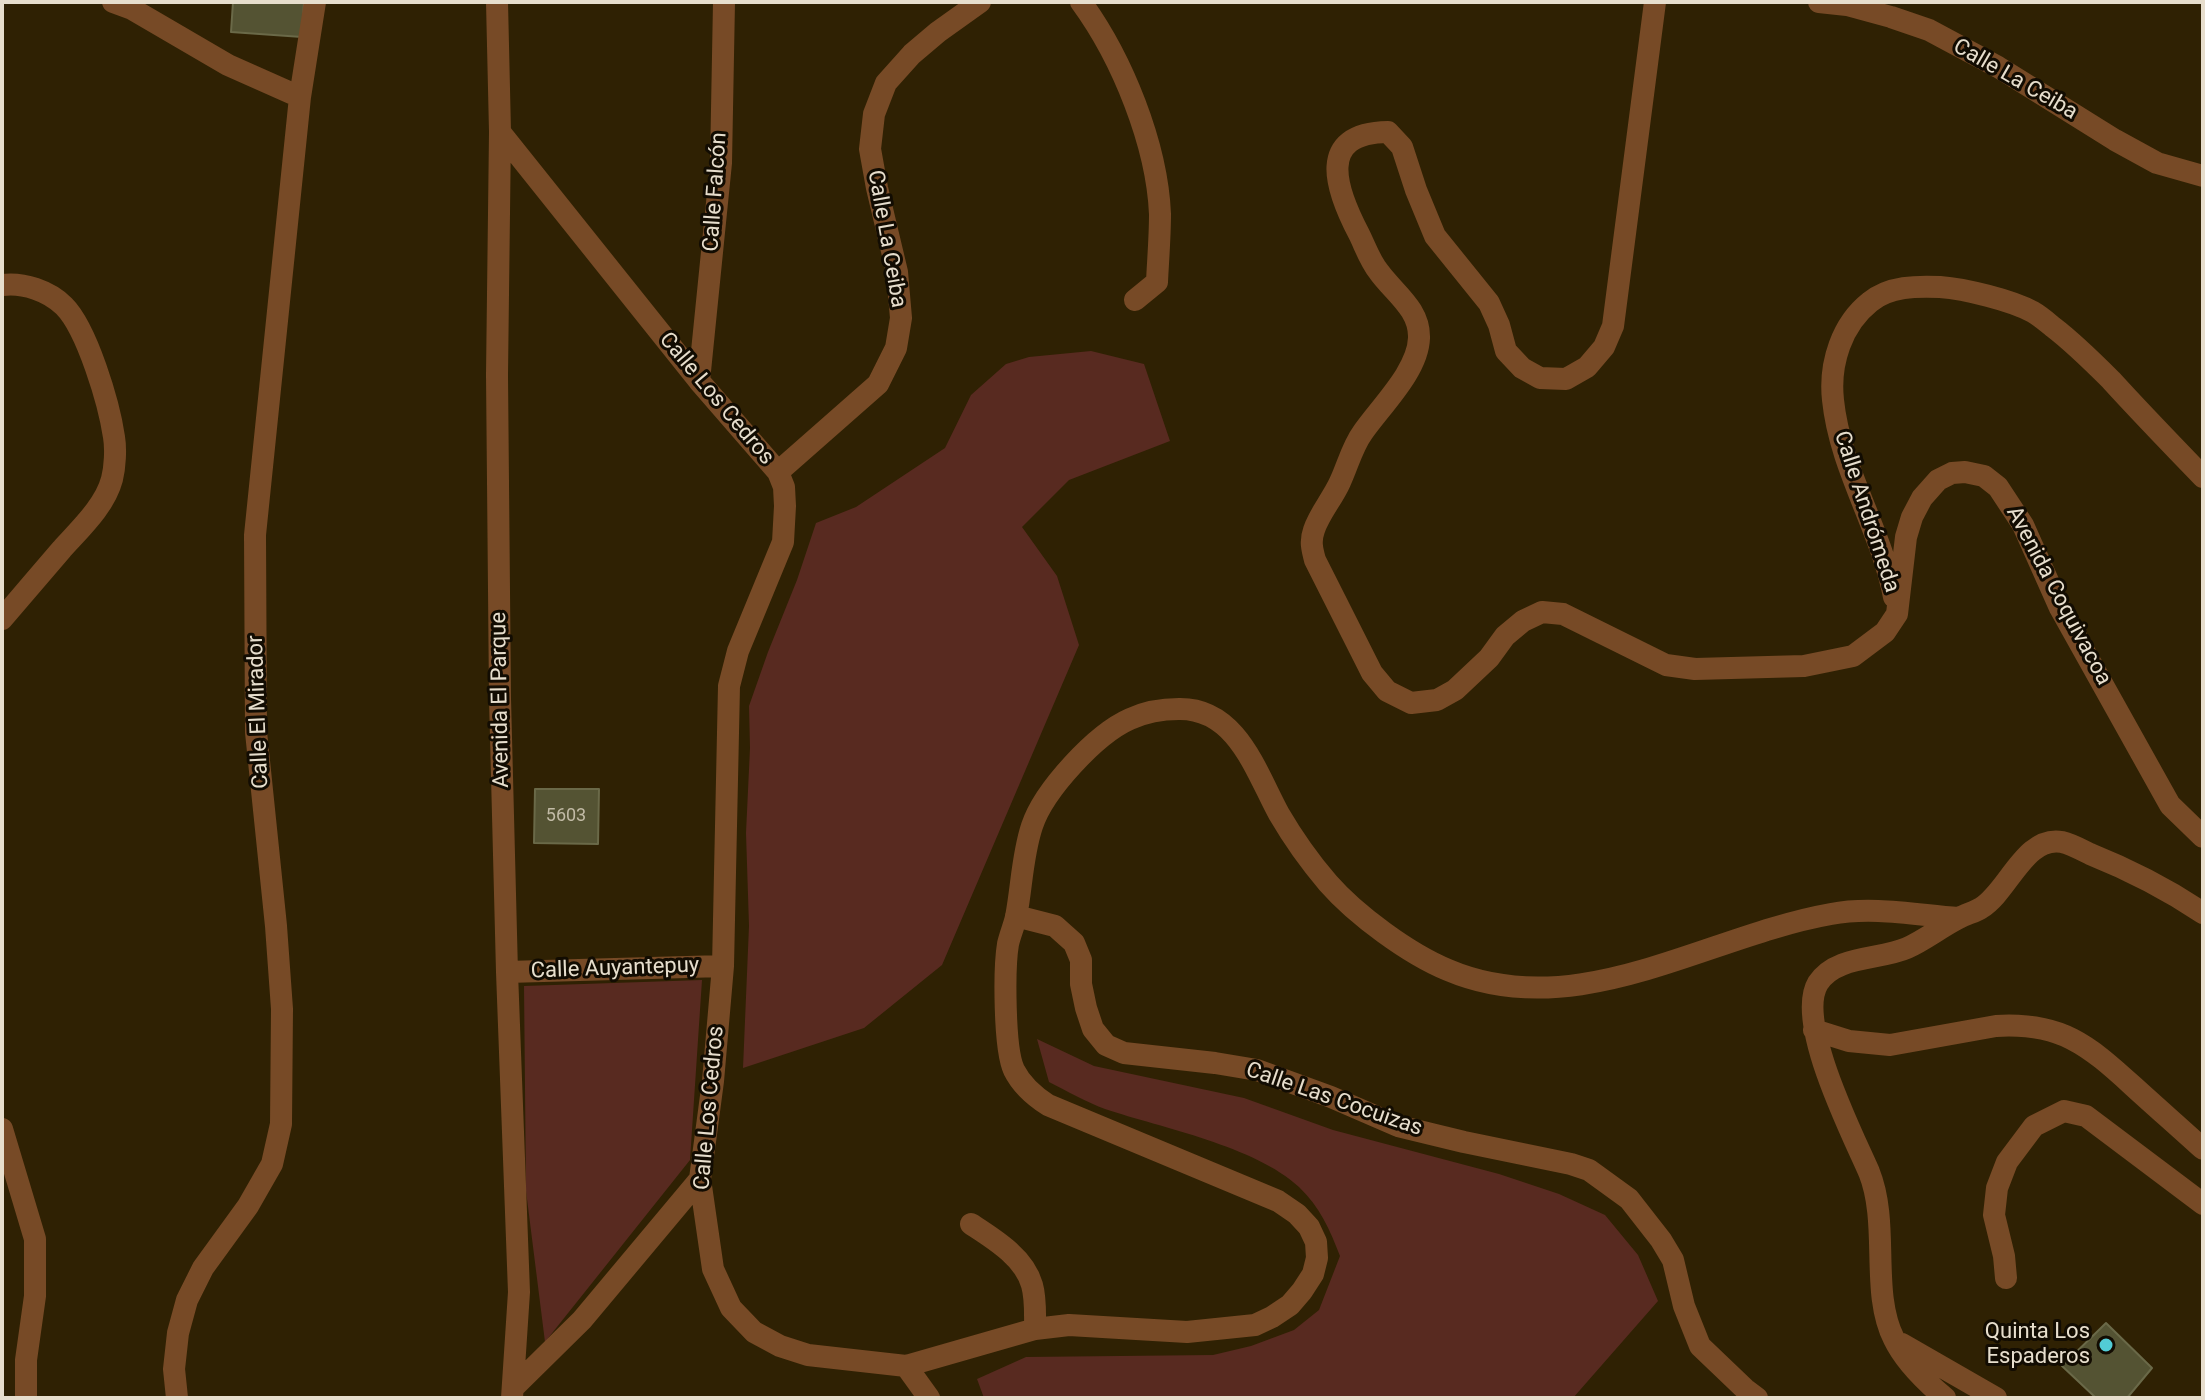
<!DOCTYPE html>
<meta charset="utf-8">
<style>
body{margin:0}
#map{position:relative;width:2205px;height:1400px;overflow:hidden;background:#2f2103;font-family:Roboto,sans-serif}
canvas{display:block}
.frame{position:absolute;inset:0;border:4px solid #e7decd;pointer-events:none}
</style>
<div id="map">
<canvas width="2205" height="1400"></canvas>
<div class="frame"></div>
</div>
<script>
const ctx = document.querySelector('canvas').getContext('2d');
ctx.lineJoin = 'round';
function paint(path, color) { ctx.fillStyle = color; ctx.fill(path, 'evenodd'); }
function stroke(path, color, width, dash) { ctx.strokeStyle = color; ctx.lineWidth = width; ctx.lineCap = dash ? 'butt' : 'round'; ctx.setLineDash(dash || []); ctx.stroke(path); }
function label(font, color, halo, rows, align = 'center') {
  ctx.font = font + ' Roboto,sans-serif'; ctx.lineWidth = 6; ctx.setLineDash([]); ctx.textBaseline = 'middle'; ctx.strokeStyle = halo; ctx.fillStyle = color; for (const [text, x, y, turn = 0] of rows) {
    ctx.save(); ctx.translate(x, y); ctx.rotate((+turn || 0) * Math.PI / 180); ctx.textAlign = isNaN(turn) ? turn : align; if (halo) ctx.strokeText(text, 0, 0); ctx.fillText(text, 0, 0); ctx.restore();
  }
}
const green = new Path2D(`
 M1091 351 1144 364 1170 441 1069 480 1022 527 1057 576 1079 645 942 965 864 1028 743 1068 749 926 746 833 750 748 749 706 768 652 797 580 816 523 856 507 945 448 971 395 1006 364 1029 357Z
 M702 980 690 1160 545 1342 526 1191 524 986Z
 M1037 1039 1094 1066 1244 1098 1333 1130 1499 1174 1559 1194 1605 1215 1638 1255 1658 1301 1573 1398H984L977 1379 1026 1357 1213 1355 1251 1346 1294 1330 1319 1310 1340 1256C1330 1230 1320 1207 1299 1187 1255 1146 1162 1128 1105 1109 1086 1102 1067 1091 1049 1082Z`);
const building = new Path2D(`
 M233 2H304L302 37 231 32Z
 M535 789H599L598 844 534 843Z
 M2106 1323 2152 1368 2127 1398H2096L2062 1366Z`);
const minor = new Path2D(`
 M113 2 132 9 228 65 300 97
 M497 2 500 132 497 375 500 698 507 972 519 1292 512 1398
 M1081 2C1122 58 1157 144 1160 214 1160 237 1158 260 1157 282L1135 300
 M1655 2 1613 326 1604 347 1587 367 1566 379 1540 378 1522 368 1506 351 1499 325 1489 303 1435 236 1416 190 1402 147 1388 132C1315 133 1336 190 1359 234 1365 246 1370 261 1379 272 1394 293 1420 309 1419 338 1418 371 1381 406 1363 432 1352 447 1348 465 1340 482 1333 498 1319 514 1314 530 1310 541 1312 549 1315 560L1372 673 1387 691 1411 703 1437 700 1455 690 1489 658 1505 636 1523 621 1542 612 1563 614 1666 665 1695 669 1804 666 1853 656 1885 632 1897 614 1906 537 1912 517 1922 498 1938 480 1952 473 1965 472 1984 476 1998 487 2023 525 2060 608 2170 805 2203 837
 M1819 2 1847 5 1891 17 1929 30 1998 67 2115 140 2157 163 2203 176
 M500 132 699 381 778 472 784 487 785 506 783 542 738 651 729 686 723 966 713 1081 700 1179 713 1269 731 1308 754 1332 780 1346 808 1355 906 1366 1035 1329 1069 1325 1187 1332 1255 1325 1272 1317 1290 1305 1302 1291 1313 1274 1317 1258 1316 1242 1309 1227 1297 1214 1278 1201 1048 1105C1034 1096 1022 1086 1014 1070 1004 1049 1004 968 1008 944 1010 935 1014 926 1016 917 1022 886 1022 856 1032 826 1044 790 1096 734 1130 719 1145 712 1163 709 1179 709 1237 708 1256 772 1279 814 1293 838 1310 862 1328 883 1356 915 1409 954 1448 970 1577 1025 1706 936 1831 914 1872 906 1917 915 1958 918
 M2 285C23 282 49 291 64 306 87 329 109 403 114 437 116 449 115 467 112 479 105 506 80 529 62 549 42 572 22 596 2 619
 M699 381 721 163 724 2
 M778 472 878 384 896 348 901 318 897 272 877 188 870 149 874 114 886 83 912 54 938 32 980 2
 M1894 597C1881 529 1840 469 1833 400 1829 363 1842 324 1870 302 1889 286 1917 286 1940 287 1965 289 2011 300 2033 312 2040 316 2047 322 2053 327 2074 343 2092 361 2111 380 2141 413 2172 445 2203 477
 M1016 916 1055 926 1074 943 1081 960V984L1086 1008 1093 1029 1106 1045 1124 1053 1215 1063 1257 1070 1331 1097 1398 1126 1464 1142 1571 1164 1589 1170 1629 1199 1661 1240 1673 1260 1684 1306 1700 1346 1745 1389 1757 1398
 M507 972 723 966
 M1814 1030 1849 1041 1890 1045 1996 1026C2061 1022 2088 1045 2133 1086 2156 1107 2180 1128 2203 1149
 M2 1129 35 1239V1296L26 1360V1398
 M971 1224C994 1239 1024 1257 1032 1285 1036 1299 1035 1315 1035 1329
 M2006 1278 2004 1256 1994 1215 1997 1188 2007 1162 2034 1126 2064 1111 2086 1116 2203 1204
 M1902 1344 1996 1398
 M906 1366 929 1398
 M514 1387 582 1320 700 1179
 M177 1398 174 1369 178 1333 187 1300 203 1268 248 1206 272 1164 281 1124 282 1009 276 926 256 732 255 535 300 97 315 2
 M1945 1398C1926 1382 1905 1362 1894 1339 1870 1292 1890 1224 1869 1172 1852 1133 1795 1021 1818 983 1836 955 1880 960 1907 948 1925 940 1941 927 1959 918 1966 914 1975 912 1981 908 2008 892 2025 835 2062 842 2071 844 2082 850 2090 854 2130 870 2167 889 2203 913`);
const markers = [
 [2106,1345,8,"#52ccd6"]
];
const numberNames = [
 ["5603",566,816]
];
const streetNames = [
 ["Calle La Ceiba",2015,80,30],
 ["Calle Falcón",716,192,-86],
 ["Calle La Ceiba",886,239,80],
 ["Calle Los Cedros",716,399,50],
 ["Calle Andrómeda",1866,512,72],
 ["Avenida Coquivacoa",2058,596,62],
 ["Avenida El Parque",501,700,-91],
 ["Calle El Mirador",259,712,-92],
 ["Calle Auyantepuy",615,969,-2],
 ["Calle Las Cocuizas",1334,1100,19],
 ["Calle Los Cedros",710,1108,-85]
];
const poiNames = [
 ["Quinta Los",2090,1332],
 ["Espaderos",2090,1357]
];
paint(green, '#582a20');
paint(building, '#545333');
stroke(building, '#6a6948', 2);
stroke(minor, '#774a26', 22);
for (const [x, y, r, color] of markers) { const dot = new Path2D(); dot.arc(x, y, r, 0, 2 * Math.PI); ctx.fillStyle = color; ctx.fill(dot); stroke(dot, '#120c02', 3); }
label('18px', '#c2bba6', null, numberNames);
label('22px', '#e7decd', '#120c02', streetNames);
label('22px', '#e7decd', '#120c02', poiNames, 'right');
</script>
